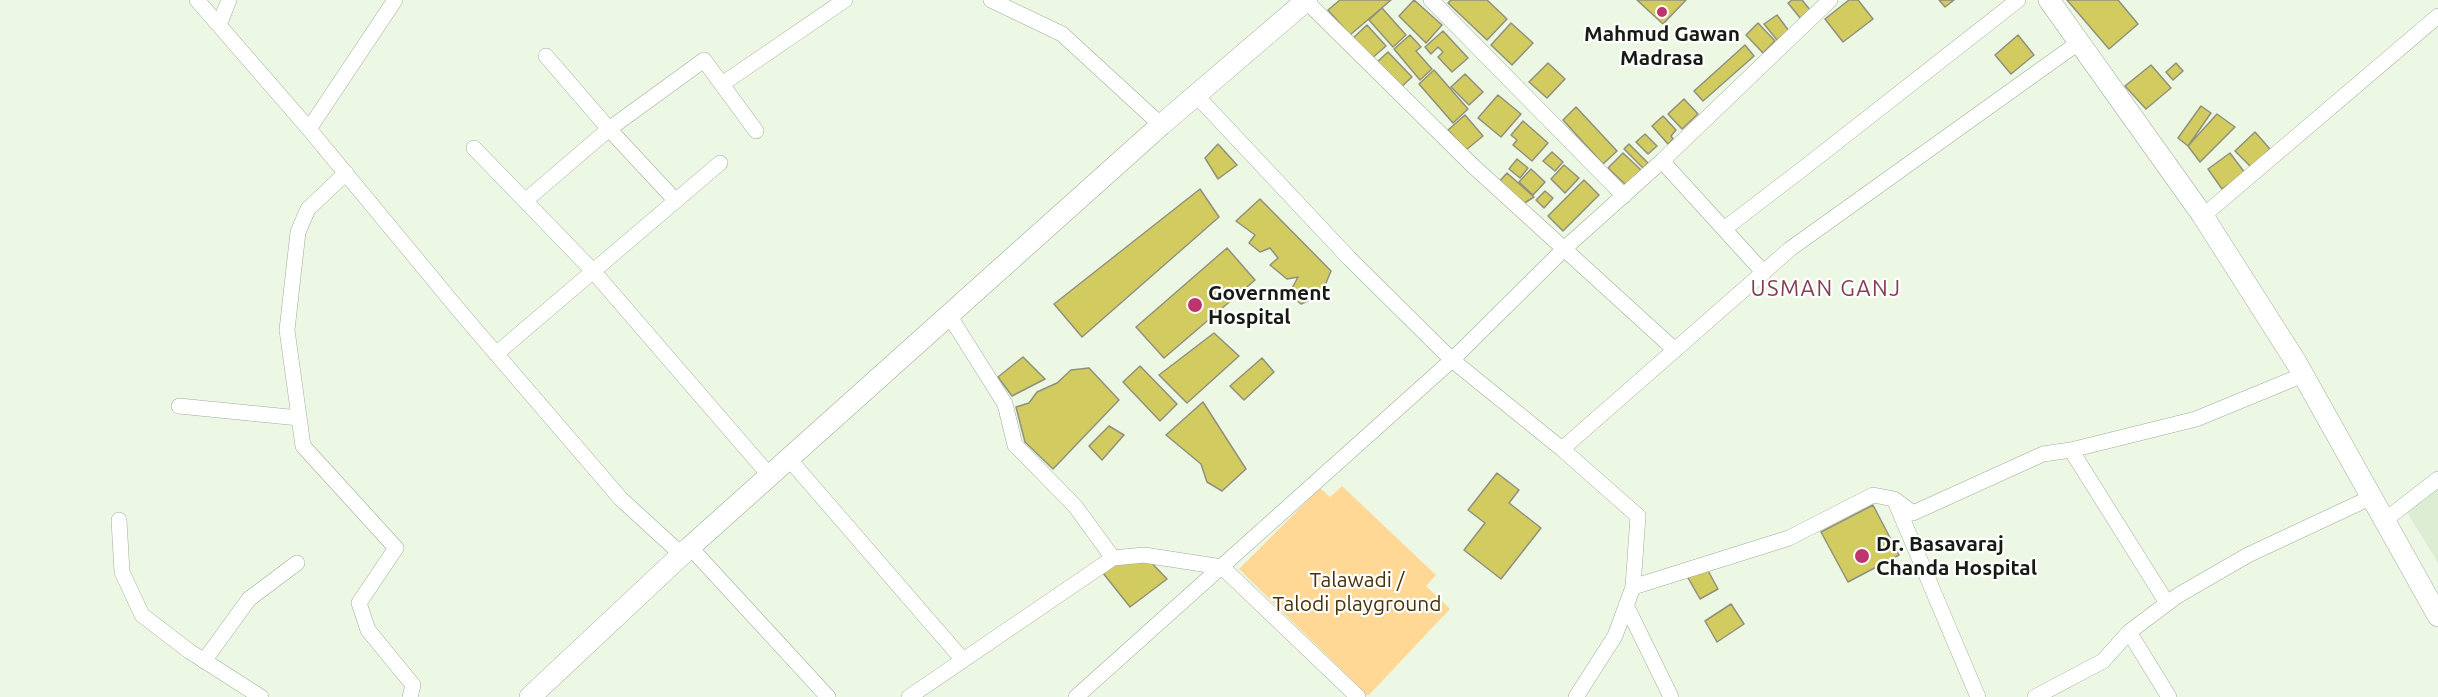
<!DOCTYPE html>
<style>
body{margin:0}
canvas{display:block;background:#ecf7e4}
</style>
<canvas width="2438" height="697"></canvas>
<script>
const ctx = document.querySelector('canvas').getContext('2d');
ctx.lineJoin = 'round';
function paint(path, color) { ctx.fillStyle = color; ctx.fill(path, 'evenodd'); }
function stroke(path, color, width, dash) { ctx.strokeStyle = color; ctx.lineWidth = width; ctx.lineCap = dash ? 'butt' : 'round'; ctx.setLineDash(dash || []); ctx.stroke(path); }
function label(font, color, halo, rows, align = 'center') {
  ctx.font = font + ' Ubuntu,sans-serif'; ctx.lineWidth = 4.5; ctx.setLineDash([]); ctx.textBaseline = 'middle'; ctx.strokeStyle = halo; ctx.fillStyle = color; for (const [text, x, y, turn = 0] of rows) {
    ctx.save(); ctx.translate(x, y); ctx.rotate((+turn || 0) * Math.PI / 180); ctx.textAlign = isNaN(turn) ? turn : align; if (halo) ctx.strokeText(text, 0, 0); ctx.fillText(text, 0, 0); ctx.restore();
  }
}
const built = new Path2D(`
 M2438 484V563L2405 509Z`);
const green = new Path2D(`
 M1342 486 1436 575 1426 586 1450 609 1368 696 1239 569 1320 488 1330 497Z`);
const building = new Path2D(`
 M1340 0H1391L1350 35 1328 10Z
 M1414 0 1442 25 1426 43 1399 16Z
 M1451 0H1487L1507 19 1487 40 1448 3Z
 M1637 0H1686L1663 24Z
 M1792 0H1802L1811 11 1801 19 1788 3Z
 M1849 0H1858L1873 19 1843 42 1825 19Z
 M1939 0H1954L1945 7Z
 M2067 0H2118L2138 24 2109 49Z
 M1382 8 1406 35 1393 47 1369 20Z
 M1777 15 1789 31 1777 40 1764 24Z
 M1511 23 1533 43 1512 65 1491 45Z
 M1758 23 1775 41 1763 53 1746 35Z
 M1367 25 1386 46 1371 59 1352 39Z
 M1443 31 1468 58 1452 72 1438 57 1443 52 1438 47 1431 54 1425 47Z
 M1410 35 1421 47 1416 51 1432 69 1420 80 1394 49Z
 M2018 35 2034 55 2011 74 1995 55Z
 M1745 45 1754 56 1703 101 1694 91Z
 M1388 52 1412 77 1399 89 1375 64Z
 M1548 63 1565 79 1547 98 1529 82Z
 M2176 63 2183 71 2173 80 2166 72Z
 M2151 65 2171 88 2146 109 2125 86Z
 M1434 70 1468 109 1453 123 1419 84Z
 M1465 74 1483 92 1469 105 1451 87Z
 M1498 95 1521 114 1501 137 1478 118Z
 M1684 99 1698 114 1682 129 1668 114Z
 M2201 106 2211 113 2188 146 2178 138Z
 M1576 107 1617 151 1603 164 1563 120Z
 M2217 114 2235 127 2200 162 2188 146Z
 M1465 115 1483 136 1466 150 1448 130Z
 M1663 116 1676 130 1671 136 1673 139 1668 144 1652 126Z
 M1523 121 1548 143 1532 161 1513 145 1517 140 1511 135Z
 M2255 132 2270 149 2251 167 2235 151Z
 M1645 134 1657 146 1648 154 1636 142Z
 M1218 144 1237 165 1218 179 1205 158Z
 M1629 144 1648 163 1643 168 1624 149Z
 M1552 152 1563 162 1555 171 1543 161Z
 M1623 153 1641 170 1626 185 1608 168Z
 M2230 153 2245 173 2222 189 2208 169Z
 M1517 159 1528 168 1520 178 1509 169Z
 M1564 165 1579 178 1565 193 1551 179Z
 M1531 169 1545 182 1533 195 1519 182Z
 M1507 173 1534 197 1523 204 1499 182Z
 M1584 180 1599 195 1563 231 1548 216Z
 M1200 189 1219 217 1082 337 1054 304Z
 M1545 191 1553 198 1544 208 1536 200Z
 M1260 199 1331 271 1321 295 1301 304 1289 294 1298 277 1287 279 1270 265 1278 258 1270 248 1260 252 1249 243 1255 235 1236 221Z
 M1227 248 1255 280 1164 358 1136 327Z
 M1214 333 1239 356 1187 403 1159 375Z
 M1023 357 1045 379 1012 396 998 377Z
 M1262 358 1274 372 1244 400 1230 386Z
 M1140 366 1177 404 1160 421 1123 382Z
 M1089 368 1119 400 1053 469 1025 442 1016 407 1029 403 1037 392 1057 383 1071 370Z
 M1203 402 1246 469 1222 491 1207 482 1201 464 1166 435Z
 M1109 426 1124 435 1102 460 1089 446Z
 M1497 473 1519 490 1509 503 1541 528 1501 579 1464 550 1485 523 1468 510Z
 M1873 505 1899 555 1848 582 1821 532Z
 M1144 555 1167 579 1130 607 1099 568Z
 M1706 567 1718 589 1700 599 1687 576Z
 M1731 604 1744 624 1717 642 1705 621Z`);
const street = new Path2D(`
 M197 0 309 129 462 314 621 499 682 555
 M991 0 1062 34 1161 125
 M1305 0 1472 165 1675 350
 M1431 0 1624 196
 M219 25 229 0
 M722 84 845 0
 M1195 94 1349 258 1452 360 1562 449 1638 516 1633 587 1615 636 1576 697
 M309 129 395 0
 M474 148 593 271 770 476
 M1662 161 1764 273
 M346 173 308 209 298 232 287 330 303 446 396 548 359 603 368 630 413 685 410 697
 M525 201 609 129 546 56
 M676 201 609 129 704 60 756 131
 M2203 216 2438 16
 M1724 229 1805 167 2018 0
 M496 354 720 163
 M179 406 299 418
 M1562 449 1790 249 2078 43
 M2071 450 2167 603
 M789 459 963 660
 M1895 501 1978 697
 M119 520 122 572 142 615 189 651 261 697
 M2385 520 2438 479
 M690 547 828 697
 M1113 558 1144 555 1222 567 1358 697
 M1633 587 1789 538 1873 495 1894 499 1913 513 2043 454 2071 450 2196 419 2303 375
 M1626 605 1671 697
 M2129 632 2169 697
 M204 661 249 599 297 563
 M909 697 1113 558 1075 506 1015 445 1005 404 949 315
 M1076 697 1452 360 1565 248 1662 161 1830 0
 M2035 697 2103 661 2129 632 2177 596 2248 555 2372 497`);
const secondary = new Path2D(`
 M2049 0 2203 216 2296 362 2438 616
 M530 697 690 547 1161 125 1307 0`);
const markers = [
 [1662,12,6,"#bf346d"],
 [1195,305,8,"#bf346d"],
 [1862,556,8,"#bf346d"]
];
const poiNames = [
 ["Mahmud Gawan",1662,34,"center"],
 ["Madrasa",1662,58,"center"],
 ["Government",1208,293],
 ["Hospital",1208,317],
 ["Dr. Basavaraj",1876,544],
 ["Chanda Hospital",1876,568]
];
const parkNames = [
 ["Talawadi /",1357,580],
 ["Talodi playground",1357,604]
];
const neighbourhoodNames = [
 ["USMAN GANJ",1826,289]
];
paint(built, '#ddedd3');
paint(green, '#ffd896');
paint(building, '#d2cc60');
stroke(building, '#91907d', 1.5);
stroke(street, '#a2ad9b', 16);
stroke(secondary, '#a2ad9b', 22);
stroke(street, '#fff', 15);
stroke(secondary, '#fff', 21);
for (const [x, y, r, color] of markers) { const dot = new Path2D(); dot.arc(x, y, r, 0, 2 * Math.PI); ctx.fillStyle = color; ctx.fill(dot); stroke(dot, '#fff', 2); }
label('bold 21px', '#171b14', '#fff', poiNames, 'left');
label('21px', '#483207', '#fff', parkNames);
ctx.letterSpacing = '1.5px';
label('22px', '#833d55', '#fff', neighbourhoodNames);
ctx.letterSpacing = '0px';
</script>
